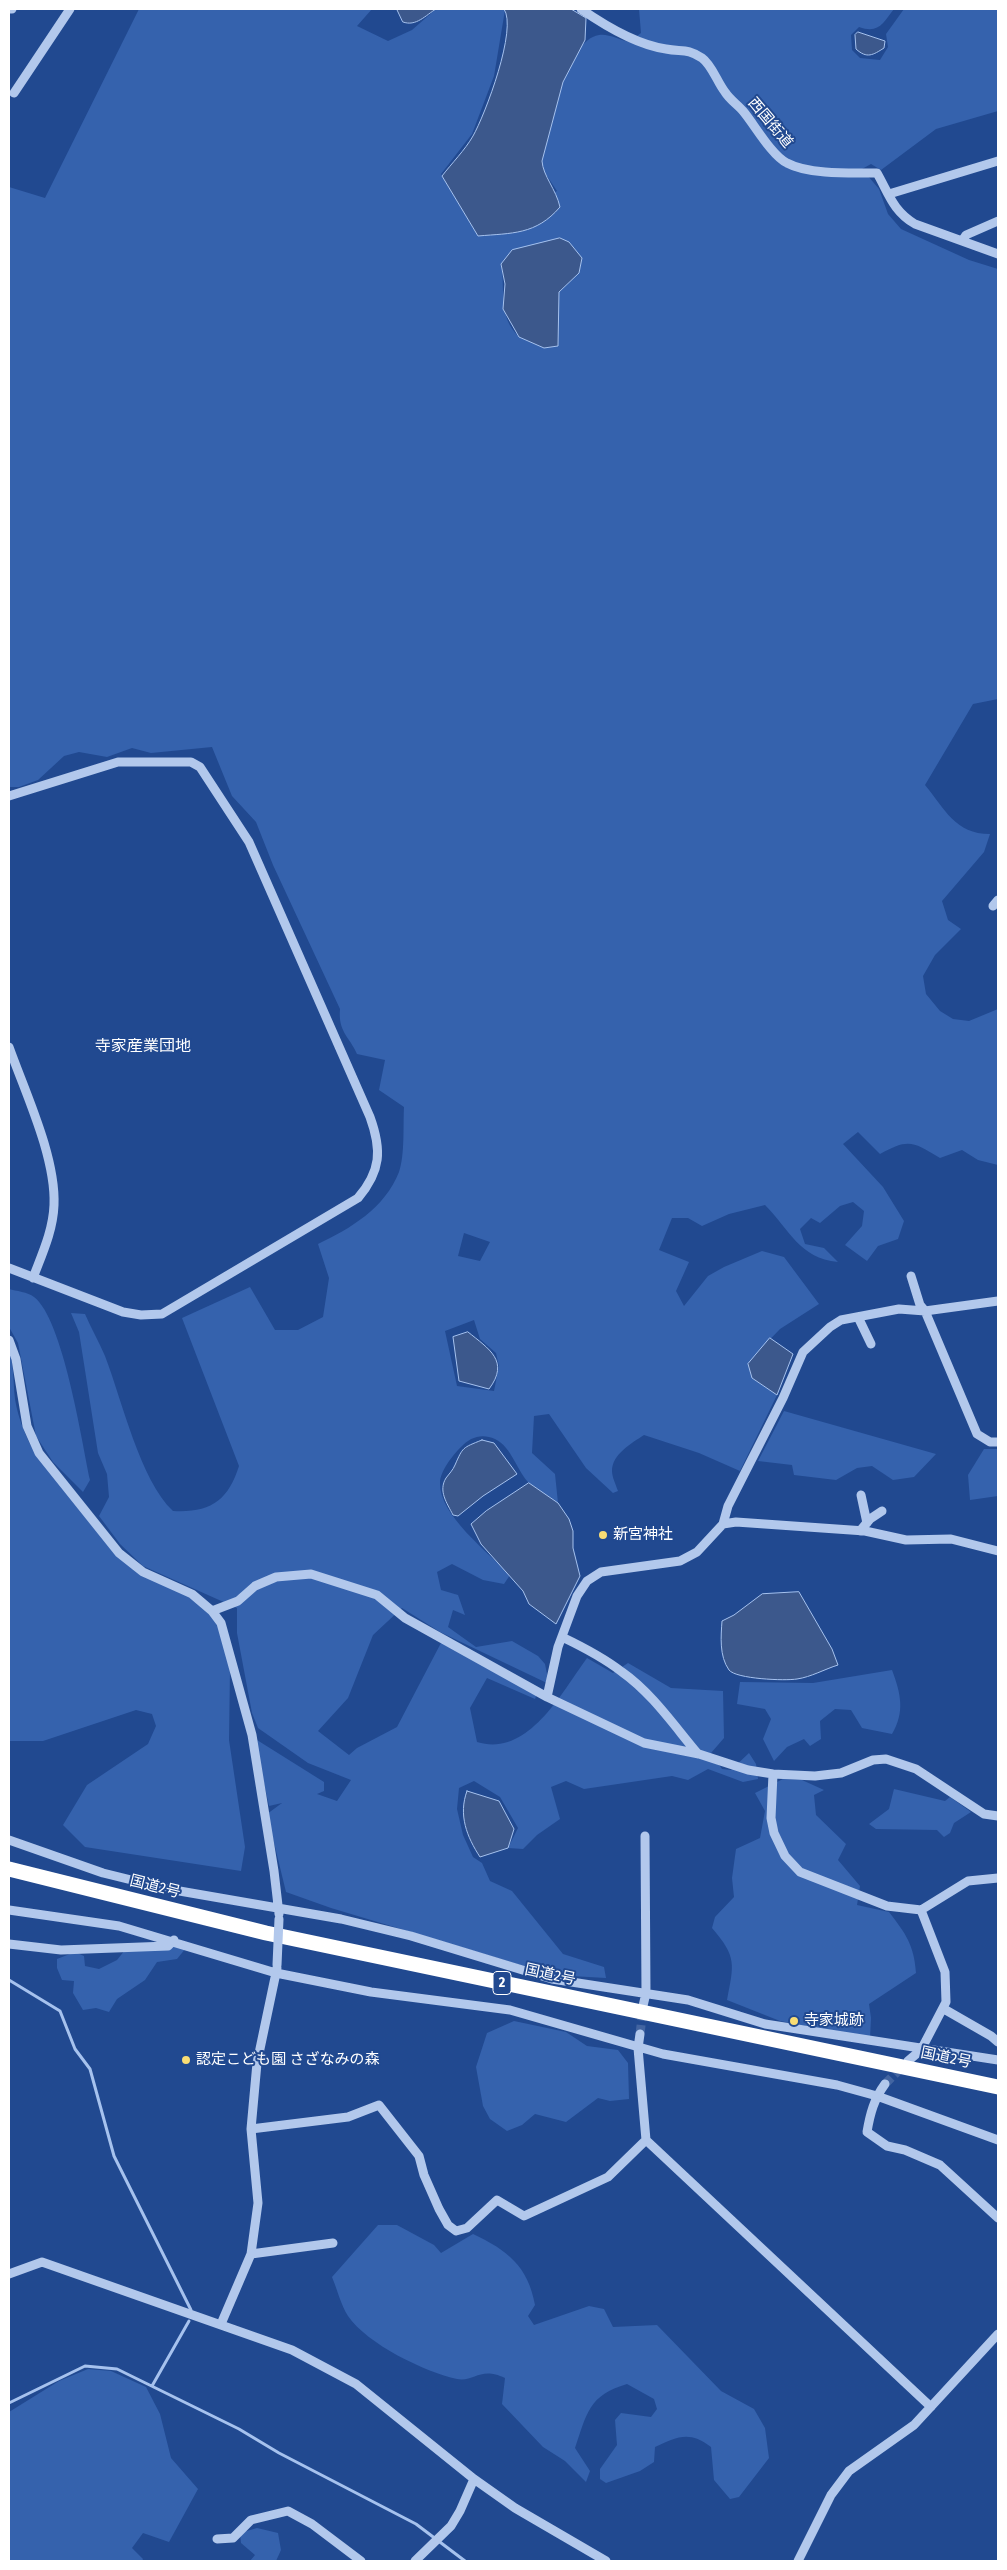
<!DOCTYPE html>
<meta charset="utf-8">
<style>
body{margin:0}
#map{position:relative;width:1007px;height:2570px;overflow:hidden;background:#214990;font-family:"Fira Sans Condensed",sans-serif}
canvas{display:block}
.frame{position:absolute;inset:0;border:10px solid #fff;pointer-events:none}
</style>
<div id="map">
<canvas width="1007" height="2570"></canvas>
<div class="frame"></div>
</div>
<script>
const ctx = document.querySelector('canvas').getContext('2d');
ctx.lineJoin = 'round';
function paint(path, color) { ctx.fillStyle = color; ctx.fill(path, 'evenodd'); }
function stroke(path, color, width, dash) { ctx.strokeStyle = color; ctx.lineWidth = width; ctx.lineCap = dash ? 'butt' : 'round'; ctx.setLineDash(dash || []); ctx.stroke(path); }
function label(font, color, halo, rows, align = 'center') {
  ctx.font = font + ' "Fira Sans Condensed","Noto Sans JP",sans-serif'; ctx.lineWidth = 4; ctx.setLineDash([]); ctx.textBaseline = 'middle'; ctx.strokeStyle = halo; ctx.fillStyle = color; for (const [text, x, y, turn = 0] of rows) {
    ctx.save(); ctx.translate(x, y); ctx.rotate((+turn || 0) * Math.PI / 180); ctx.textAlign = isNaN(turn) ? turn : align; if (halo) ctx.strokeText(text, 0, 0); ctx.fillText(text, 0, 0); ctx.restore();
  }
}
const green = new Path2D(`
 M139 9H372L357 26 388 41 412 30 436 9H504L505 10 494 76 472 134 441 174 478 236 557 191 543 170 542 161C549 132 565 40 599 35 607 33 621 40 629 42L641 33 639 9H894C883 23 879 34 859 27L851 35 852 50 860 58 880 60 888 47 886 34 904 9H998V111L936 129 881 170 871 164 862 169 879 189 888 214 901 229 969 260 998 269V699L973 704 925 785C945 809 955 834 990 834L984 852 942 901 948 920 961 929 935 955 923 976 926 994 940 1011 953 1019 969 1021 998 1009V1165L978 1160 962 1150 940 1158C913 1142 909 1138 880 1154L858 1132 843 1144 883 1187 904 1221 898 1239 878 1246 867 1261 845 1245 862 1226 864 1211 853 1202 840 1206 820 1223 811 1218 800 1229 805 1244 824 1248 838 1262C799 1258 790 1230 765 1205L729 1214 702 1226 688 1218H672L659 1250 689 1262 676 1291 684 1306 708 1276 724 1267 762 1251 784 1257 819 1304 780 1329 755 1355 752 1378 777 1395 740 1471 699 1453 644 1435C632 1443 612 1454 612 1471 612 1477 616 1485 618 1491L613 1493 586 1468 549 1414 534 1416 532 1453 555 1474 558 1503C549 1497 538 1491 530 1484 517 1472 512 1447 495 1439 482 1433 470 1437 461 1447 453 1455 440 1471 440 1483 439 1515 488 1552 510 1575L504 1584 483 1580 452 1564 437 1572 441 1590 458 1595 465 1615 453 1610 448 1627 476 1647 512 1641 538 1656 545 1664 549 1684 440 1632 402 1608 373 1635 348 1698 318 1731 349 1755 357 1748 397 1727 442 1641 537 1694 535 1699 487 1678 470 1708 477 1742C528 1758 562 1692 587 1658L613 1673 628 1663 671 1688 723 1691 724 1738 711 1753 722 1769 731 1770 749 1753 756 1764 758 1779 743 1782 708 1769 688 1780 672 1776 584 1789 566 1781 551 1787 560 1819 537 1835 523 1849 508 1848 518 1828 500 1797 474 1781 459 1788 457 1809 463 1835 473 1857 482 1863 490 1881 512 1891 563 1954 604 1967 606 1978 554 1975 331 1908 286 1892 267 1814 282 1803 269 1806 256 1746 257 1740 324 1782V1791L317 1794 337 1801 351 1780 308 1763 258 1728 252 1713 237 1633V1608L143 1566 120 1544 99 1516 109 1497 107 1474 98 1453 79 1332 71 1313 85 1314C91 1328 99 1342 105 1356 122 1400 140 1480 173 1511 210 1513 228 1501 239 1466L182 1318 250 1287 275 1330H298L323 1317 329 1278 318 1244C350 1229 385 1208 399 1172 405 1155 403 1125 404 1107L379 1090 385 1060 357 1054C349 1036 338 1032 340 1009L273 865 256 822 232 796 212 747 151 753 132 748 107 757 79 752 64 756 38 780 19 787H9V187L45 198ZM501 264 579 273 559 292 555 318 519 337C497 315 506 292 501 264ZM464 1233 490 1242 480 1261 458 1256ZM474 1320 480 1339 496 1353 499 1366 494 1391 457 1386 445 1331Z
 M9 1289C16 1291 28 1292 34 1297 63 1319 82 1442 90 1480L83 1492 53 1462 36 1436 18 1343 9 1327Z
 M9 1348C14 1364 13 1381 15 1399 18 1418 26 1438 36 1455L116 1555 190 1597 210 1613 218 1624 230 1669 229 1740 245 1847 241 1871 85 1847 63 1825 87 1785 148 1744 156 1726 152 1714 136 1710 43 1741H9Z
 M784 1411 936 1454 914 1477 893 1480 872 1466 857 1468 836 1480 794 1475 792 1465 758 1461Z
 M984 1449H998V1496L970 1500 968 1475Z
 M892 1670C901 1694 905 1712 892 1734L862 1728 851 1710 835 1709 820 1721 821 1739 810 1746 804 1739 787 1747 774 1761 763 1739 771 1719 765 1709 737 1704 740 1682 813 1683Z
 M783 1779 802 1780 824 1790 814 1795 816 1815 846 1844 838 1860 860 1886 857 1905 889 1912C906 1934 914 1945 916 1973L869 2004 871 2018 870 2038 780 2021 727 2000C734 1964 737 1957 712 1928L715 1917 734 1897 732 1878 736 1849 760 1838 765 1811 755 1793Z
 M894 1789 945 1801 950 1797 971 1812 954 1823 950 1833 944 1837 937 1830 876 1829 869 1824 889 1809Z
 M175 1946 186 1948 177 1959 157 1962 145 1980 117 1999 109 2012 96 2008 83 2010 73 1993 74 1981 62 1980 57 1968V1959L75 1952 84 1956 85 1966 99 1969 117 1960 125 1950Z
 M514 2021 566 2032 587 2046 618 2050 628 2063 629 2099 610 2101 598 2098 566 2122 535 2114 522 2125 507 2131 490 2119 483 2106 476 2067 487 2033Z
 M378 2225H397L434 2245 441 2253 473 2234C507 2250 528 2266 535 2305L528 2316 534 2325 589 2306 604 2309 613 2327 657 2325 721 2391 754 2409 765 2428 769 2458 739 2497 730 2499 714 2480 711 2447C689 2430 677 2437 655 2447L654 2462 640 2471 606 2483 600 2479V2469L617 2445 615 2420 621 2413 651 2417 657 2409 654 2399 627 2384C589 2395 587 2413 575 2448L590 2471 586 2482 565 2461 543 2447 502 2404 505 2378C480 2366 475 2382 457 2379 425 2372 367 2344 348 2316 341 2305 337 2289 332 2277Z
 M88 2369 111 2371 146 2387 160 2414 171 2458 198 2489 169 2542 143 2533 132 2548 143 2559 142 2561H9V2412L59 2381Z
 M257 2528 278 2533 281 2550 276 2561H250L255 2555 241 2543 240 2533Z`);
const water = new Path2D(`
 M397 9H436C426 15 416 27 403 22Z
 M504 9H571L586 18 585 40 563 82 542 161C543 176 556 189 560 207 536 235 512 233 478 236L442 176C452 163 465 150 473 136 485 115 518 28 504 9Z
 M858 32 885 41 884 48C873 55 867 59 856 49L855 35Z
 M560 238 569 242 582 258 579 273 559 292 558 346 544 348 519 337 503 309 505 284 501 264 512 250Z
 M468 1332C489 1349 510 1361 489 1389L459 1381 453 1337Z
 M770 1338 793 1354 777 1395 752 1378 748 1364Z
 M482 1440 494 1443 517 1474 483 1496 458 1516 453 1515C447 1503 438 1491 446 1478 449 1474 453 1470 455 1465 463 1447 462 1448 482 1440Z
 M529 1483 558 1503 569 1519 573 1531V1548L580 1576 556 1624 529 1604 523 1591 481 1544 471 1524 486 1511Z
 M799 1592 832 1649 838 1665C825 1669 811 1677 797 1679 785 1681 736 1679 729 1670 719 1656 721 1636 722 1621L734 1615 762 1594Z
 M467 1791 499 1801 514 1829 508 1848 480 1857C467 1837 458 1815 467 1791Z`);
const stream = new Path2D(`
 M9 1980 60 2011 75 2049 90 2069 114 2156 191 2310
 M152 2386 189 2321
 M9 2403 85 2366 117 2369 239 2429 279 2453 416 2524 465 2561`);
const minorTunnel = new Path2D(`
 M640 2034 643 2009
 M885 2084 904 2065`);
const minor = new Path2D(`
 M10 9H12
 M581 9C604 25 638 45 666 49 682 52 687 48 702 58 712 65 717 82 725 92 730 100 738 105 743 111 754 124 772 156 787 163 809 175 852 173 877 173 889 194 893 211 915 224L998 254
 M14 93 70 9
 M889 194 998 161
 M962 241 966 235 998 221
 M9 796 118 762H191L200 767 249 842 370 1117C382 1150 381 1171 358 1198L162 1314 141 1315 123 1312 9 1268
 M993 906 998 900
 M9 1047C25 1092 56 1157 54 1205 53 1231 42 1254 33 1278
 M911 1276 920 1305 925 1311 977 1434 990 1442H998
 M858 1317 871 1344
 M9 1340 16 1359 27 1426 39 1453 119 1553 143 1572 192 1594 212 1611 221 1623 252 1735 274 1871 279 1914
 M861 1495 867 1523
 M723 1524 736 1522 865 1531 906 1540 951 1539 998 1551
 M860 1531 870 1519 882 1511
 M212 1611 238 1601 255 1586 276 1577 311 1574 377 1595 405 1618 547 1697 644 1743 699 1754 748 1770 773 1774 815 1776 841 1773 873 1760 886 1759 916 1769 984 1814 998 1816
 M562 1637C583 1647 604 1658 622 1672 652 1693 675 1727 698 1754
 M547 1697 558 1647 577 1596 587 1581 601 1572 680 1561 697 1552 723 1524 728 1506 783 1398 803 1352 830 1327 841 1320 899 1309 925 1311 998 1301
 M773 1774 771 1818 774 1833 785 1856 800 1872 887 1906 921 1910 945 1972 946 2002 921 2050 908 2061
 M9 1840 103 1873 168 1889 341 1919 411 1936 552 1979 688 2000 765 2024 998 2060
 M9 1910 119 1926 276 1973 371 1992 510 2010 663 2054 837 2085 877 2096 998 2140
 M921 1910 968 1881 998 1878
 M9 1944 61 1950 168 1946 174 1940
 M643 2006 646 1993 645 1836
 M944 2009 991 2036 998 2042
 M640 2034 638 2048 646 2140 931 2407
 M885 2084C874 2099 870 2114 867 2132L887 2146 905 2150 940 2165 998 2218
 M251 2129 348 2117 379 2105 419 2156 424 2175 439 2209 448 2225 456 2231 467 2228 497 2200 524 2216 608 2177 646 2140
 M251 2254 333 2243
 M9 2274 42 2262 292 2350 356 2384 474 2479 515 2508 606 2561
 M221 2324 251 2254 258 2203 251 2129 257 2063 277 1968
 M217 2539 233 2538 251 2520 288 2511 312 2524 361 2561
 M415 2561 451 2526 460 2511 474 2479
 M798 2561 831 2495 849 2471 914 2425 998 2334`);
const highway = new Path2D(`
 M9 1869 266 1933 998 2087`);
const minorBridge = new Path2D(`
 M277 1965 279 1919`);
const markers = [
 [603,1535,5,"#f9dd74"],
 [794,2021,5,"#f9dd74"],
 [186,2060,5,"#f9dd74"]
];
const shields = [
 [502,1983,18]
];
const shieldNames = [
 ["2",502,1983]
];
const streetNames = [
 ["西国街道",770,123,50],
 ["国道2号",155,1887,14],
 ["国道2号",550,1975,12],
 ["国道2号",946,2058,12]
];
const poiNames = [
 ["新宮神社",613,1535],
 ["寺家城跡",804,2021],
 ["認定こども園 さざなみの森",196,2060]
];
const neighbourhoodNames = [
 ["寺家産業団地",143,1047]
];
paint(green, '#3562ad');
paint(water, '#3c588c');
stroke(water, '#a6c2ee', 1);
stroke(stream, '#a6c2ee', 3);
stroke(minorTunnel, '#4264a1', 9, [9, 4.5]);
stroke(minor, '#b2c8ec', 9);
stroke(highway, '#fff', 15);
stroke(minorBridge, '#b2c8ec', 9);
for (const [x, y, r, color] of markers) { const dot = new Path2D(); dot.arc(x, y, r, 0, 2 * Math.PI); ctx.fillStyle = color; ctx.fill(dot); stroke(dot, '#214990', 2); }
for (const [x, y, w] of shields) { const box = new Path2D(); box.roundRect(x - w / 2, y - 11.5, w, 23, 4); ctx.fillStyle = '#214990'; ctx.fill(box); stroke(box, '#fff', 1); }
label('bold 14px', '#fff', null, shieldNames);
label('15px', '#fff', '#214990', streetNames);
label('15px', '#fff', '#214990', poiNames, 'left');
label('16px', '#fff', '#214990', neighbourhoodNames);
</script>
